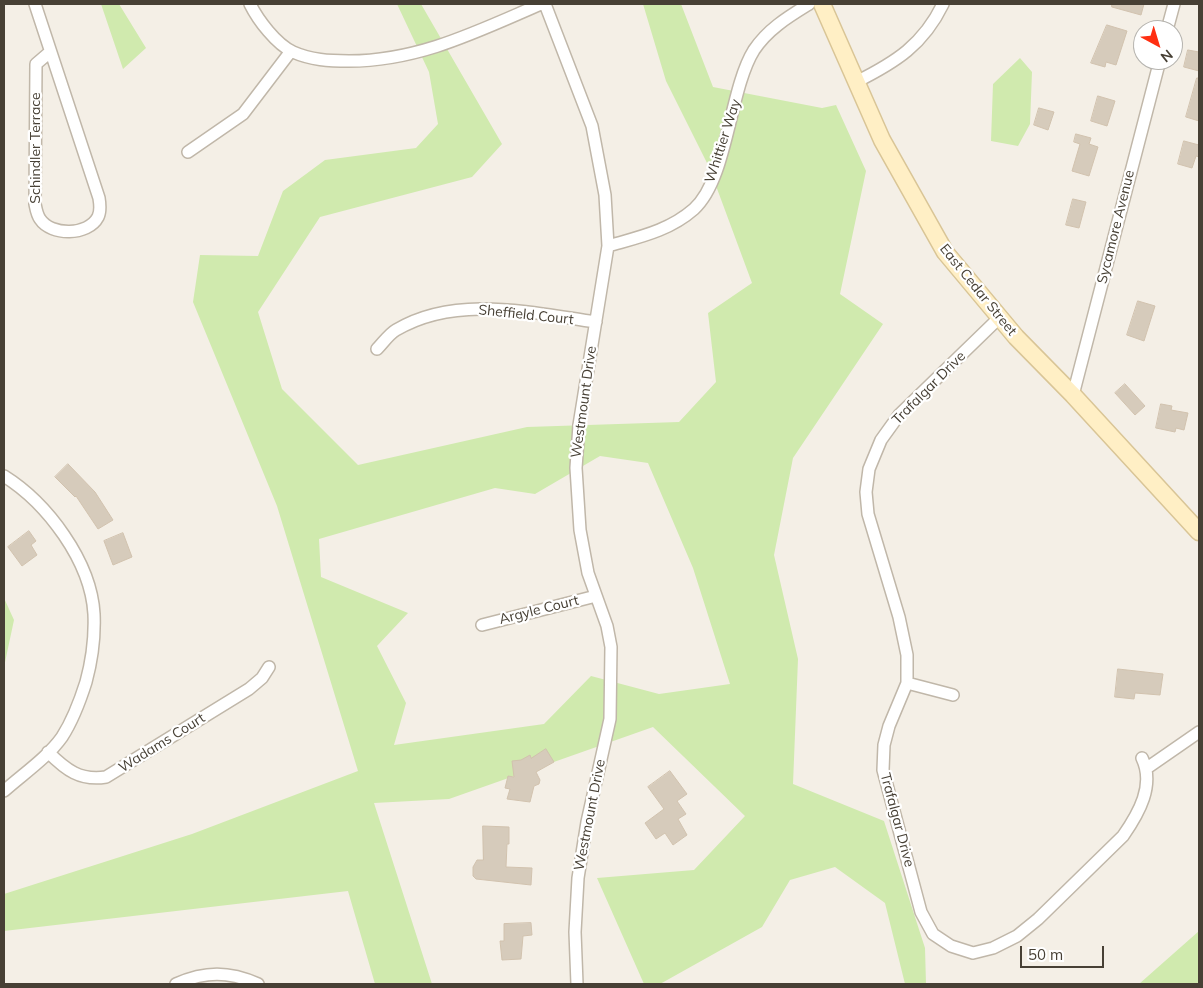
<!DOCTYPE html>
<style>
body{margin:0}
#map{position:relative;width:1203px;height:988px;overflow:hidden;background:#f4efe6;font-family:Mulish,sans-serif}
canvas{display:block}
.frame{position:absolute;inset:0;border:5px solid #474035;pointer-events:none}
.north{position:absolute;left:1133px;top:20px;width:50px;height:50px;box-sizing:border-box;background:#fff;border:1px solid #b5b3ae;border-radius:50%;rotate:141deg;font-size:14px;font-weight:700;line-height:20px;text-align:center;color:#474035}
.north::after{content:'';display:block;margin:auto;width:18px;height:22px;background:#ff2f12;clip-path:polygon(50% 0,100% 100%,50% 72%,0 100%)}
.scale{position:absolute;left:1020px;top:946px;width:84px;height:22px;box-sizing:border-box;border:2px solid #474035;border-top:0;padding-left:6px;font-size:15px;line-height:18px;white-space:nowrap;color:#474035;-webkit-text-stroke:4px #fff;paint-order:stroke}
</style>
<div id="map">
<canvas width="1203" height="988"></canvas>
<div class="frame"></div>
<div class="north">N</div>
<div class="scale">50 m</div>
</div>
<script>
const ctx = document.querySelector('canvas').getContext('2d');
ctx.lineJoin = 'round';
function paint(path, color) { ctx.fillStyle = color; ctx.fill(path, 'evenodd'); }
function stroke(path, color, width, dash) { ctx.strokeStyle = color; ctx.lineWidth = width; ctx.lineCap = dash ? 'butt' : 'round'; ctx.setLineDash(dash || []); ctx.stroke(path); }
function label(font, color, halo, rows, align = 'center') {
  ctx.font = font + ' Mulish,sans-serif'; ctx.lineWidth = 4.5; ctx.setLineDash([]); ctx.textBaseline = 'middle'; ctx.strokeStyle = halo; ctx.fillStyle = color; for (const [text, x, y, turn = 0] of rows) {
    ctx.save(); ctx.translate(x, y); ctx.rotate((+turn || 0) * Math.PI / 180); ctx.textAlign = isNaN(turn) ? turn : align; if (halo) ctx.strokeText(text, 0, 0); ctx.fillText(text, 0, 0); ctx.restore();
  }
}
const green = new Path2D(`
 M101 4H119L146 48 123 69Z
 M397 4H421L502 144 472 177 320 217 258 312 282 389 358 465 527 427 679 422 716 382 708 313 752 283 709 167 666 81 643 4H681L713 87 822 108 836 105 866 171 840 294 883 324 793 458 774 555 798 659 793 784 884 821 925 948 926 984H905L885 903 835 867 790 880 762 927 660 984H644L597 878 694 870 745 816 653 727 449 799 374 803 432 984H375L348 891 4 931V894L192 834 358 771 277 506 193 302 200 255 258 256 283 191 325 160 416 148 438 124 429 72ZM600 456 648 463 693 568 730 684 659 694 591 676 544 724 394 745 406 703 377 646 408 613 321 577 319 539 495 488 535 494Z
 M1020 58 1032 72 1030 124 1018 146 991 141 993 84Z
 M4 598 14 620 4 667Z
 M1199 931V984H1139Z`);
const building = new Path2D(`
 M1112 4H1144L1141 15 1112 7Z
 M1107 25 1127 31 1116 65 1106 62 1105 67 1091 63Z
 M1188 50 1199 52V71L1184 67Z
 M1197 78H1199V121L1186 117Z
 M1098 96 1115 101 1107 126 1091 121Z
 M1039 108 1054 112 1048 130 1034 125Z
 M1076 134 1091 138 1089 144 1098 147 1089 176 1072 171 1080 144 1074 142Z
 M1184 141 1199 145V157L1196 156 1192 168 1178 164Z
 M1073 199 1086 202 1079 228 1066 225Z
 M1138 301 1155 306 1144 341 1127 335Z
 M1125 384 1145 406 1135 415 1115 393Z
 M1161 404 1172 406 1171 410 1188 413 1184 430 1176 428 1175 432 1156 428Z
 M68 464 95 492 113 520 98 529 76 496 75 497 55 477Z
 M29 531 36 541 31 545 37 555 22 566 8 547Z
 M123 533 132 557 113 565 104 541Z
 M1118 669 1163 674 1160 695 1135 693 1134 699 1115 697Z
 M546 749 554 762 536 772 540 780 539 784 534 786 530 802 507 799 510 789 505 788 508 776 514 777 512 761 521 760 530 755 531 758Z
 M670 771 687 794 677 801 686 814 678 819 687 835 673 845 665 833 656 839 645 823 664 809 648 787Z
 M483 826 509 827V844H507L506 867 532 868 531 885 476 879 473 876V867L477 860H483Z
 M531 923 532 935 523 936 521 959 502 960 500 941H504V924Z`);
const minor = new Path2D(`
 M35 4 99 198C100 204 101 211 98 217 88 236 51 236 40 219 37 215 36 209 35 204L36 64 50 52
 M250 4C258 20 276 44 293 52 311 60 329 61 349 61 419 61 478 31 541 4
 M545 4 592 126 605 195 608 246 579 425 576 468 580 530 588 573 607 626 611 647 610 719 587 822 578 878 575 932 577 984
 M1167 30 1174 4
 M856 82C896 62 923 45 943 4
 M188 152 243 114 291 51
 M608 246C639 237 669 231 694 209 728 178 729 90 754 50 768 29 788 17 809 4
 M999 318 899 415 881 440 869 469 866 492 868 514 899 617 907 655V683L889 726 884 745 883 770 921 912 933 934 951 946 973 953 993 948 1017 936 1038 919 1123 836C1139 813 1155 785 1142 758
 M377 349C383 343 389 334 396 330 456 294 532 313 596 322
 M1073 395 1160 60
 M4 476C47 503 91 561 94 614 95 637 92 660 86 682 80 701 73 720 62 737 47 758 23 774 4 791
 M482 625 596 596
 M907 683 953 695
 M48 752C66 770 80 781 106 777L249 689 262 678 269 667
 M1147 768 1199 732
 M176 984C205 971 229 971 258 984`);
const secondary = new Path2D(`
 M822 4 882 140 945 252 1016 337 1073 395 1199 532`);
const streetNames = [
 ["Whittier Way",723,141,-72],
 ["Schindler Terrace",36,148,-90],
 ["Sycamore Avenue",1116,227,-76],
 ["East Cedar Street",978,290,51],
 ["Sheffield Court",526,315,6],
 ["Trafalgar Drive",929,388,-45],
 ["Westmount Drive",584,402,-82],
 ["Argyle Court",539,610,-14],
 ["Wadams Court",162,743,-32],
 ["Westmount Drive",590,815,-79],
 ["Trafalgar Drive",897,820,75]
];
paint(green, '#d0eaae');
paint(building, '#d6cbbb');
stroke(building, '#d1c2ae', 1);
stroke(minor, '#c0b7a9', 14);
stroke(secondary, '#d9c596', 19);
stroke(minor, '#fff', 11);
stroke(secondary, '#ffefc5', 16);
label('14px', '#474035', '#fff', streetNames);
</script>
